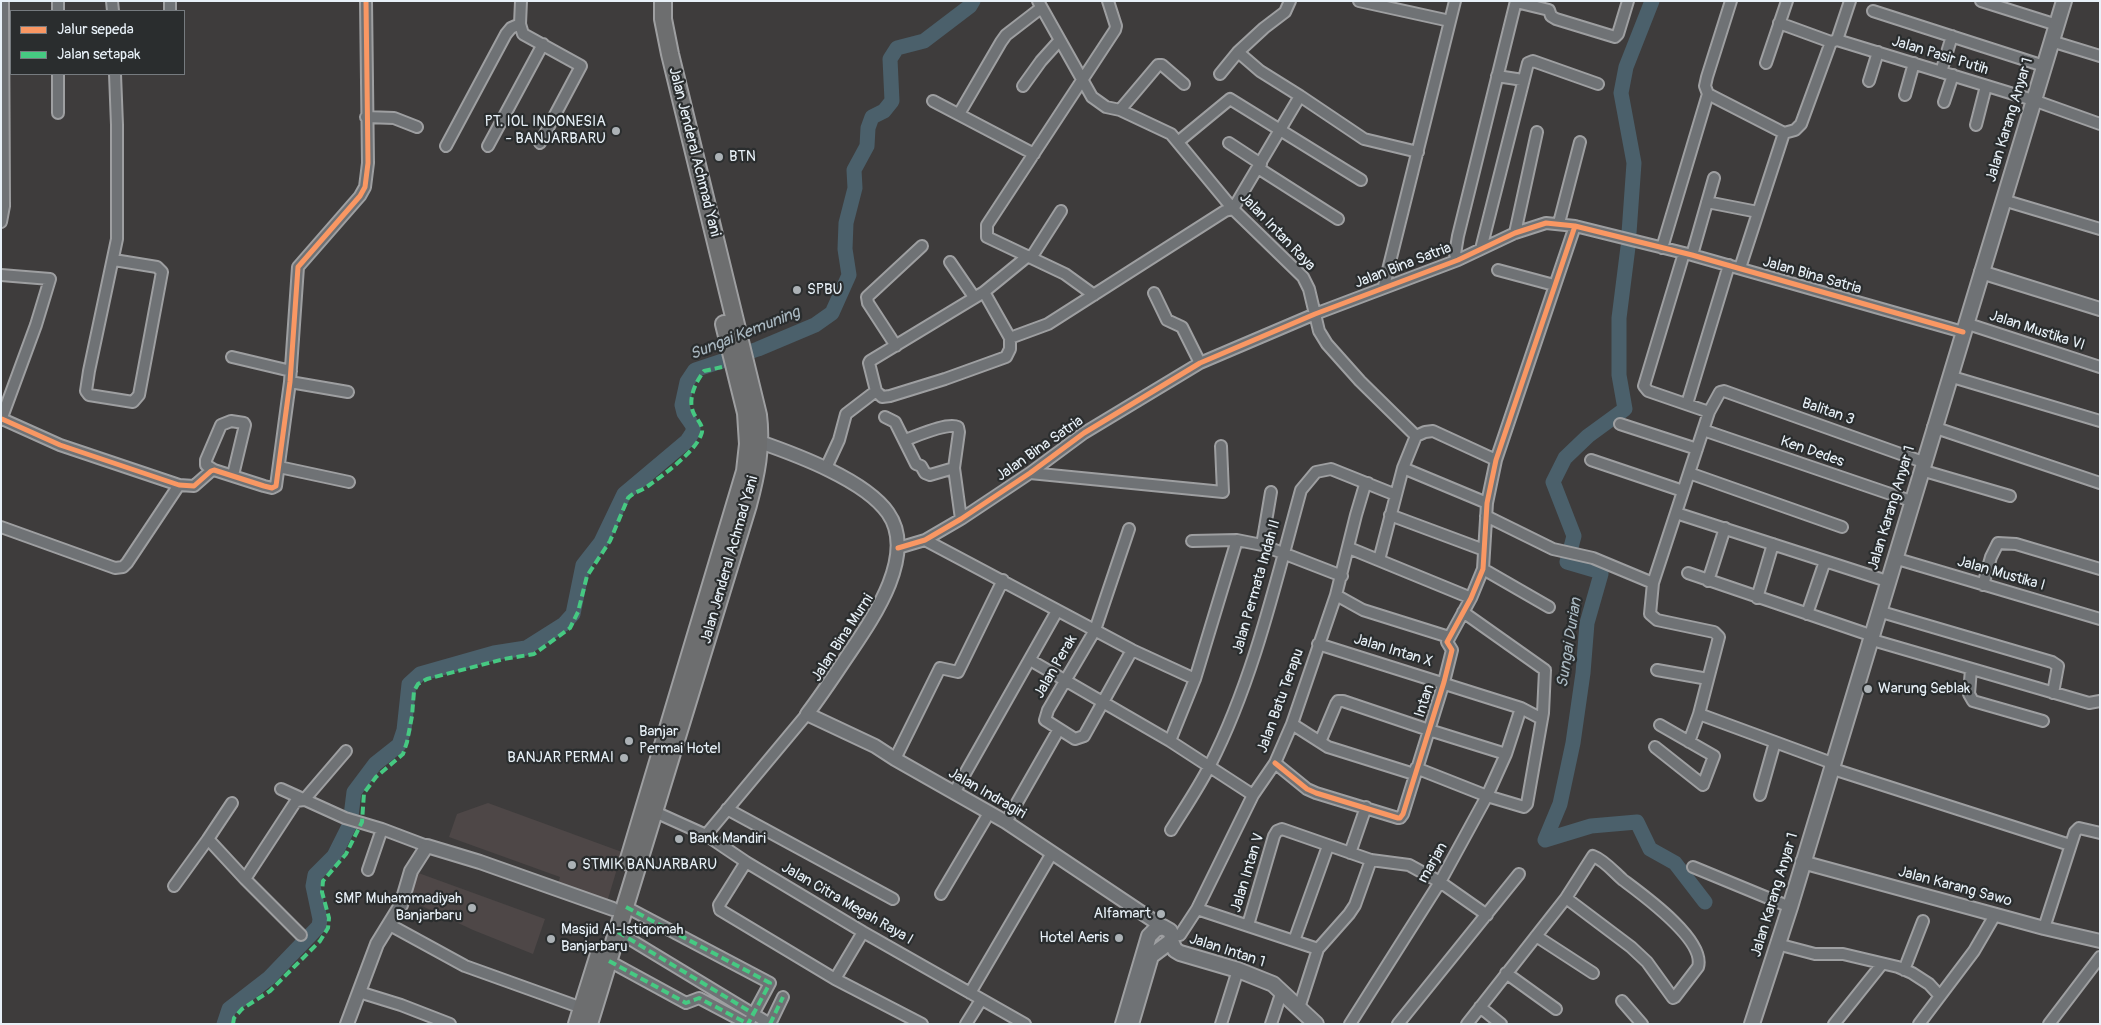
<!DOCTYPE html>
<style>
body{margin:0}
#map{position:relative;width:2101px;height:1025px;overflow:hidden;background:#3e3c3c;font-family:Pangolin,sans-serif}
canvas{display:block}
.frame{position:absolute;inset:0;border:2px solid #e8f1f8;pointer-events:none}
.legend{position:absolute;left:10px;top:10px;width:175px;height:65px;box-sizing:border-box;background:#2a2d2e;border:1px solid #767b7f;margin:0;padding:6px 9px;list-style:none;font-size:15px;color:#e8f1f8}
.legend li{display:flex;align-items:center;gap:10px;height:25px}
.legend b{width:25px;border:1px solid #767b7f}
</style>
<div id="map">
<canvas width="2101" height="1025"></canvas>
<div class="frame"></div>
<ul class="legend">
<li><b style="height:6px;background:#f99763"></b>Jalur sepeda</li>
<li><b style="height:6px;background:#46c982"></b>Jalan setapak</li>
</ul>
</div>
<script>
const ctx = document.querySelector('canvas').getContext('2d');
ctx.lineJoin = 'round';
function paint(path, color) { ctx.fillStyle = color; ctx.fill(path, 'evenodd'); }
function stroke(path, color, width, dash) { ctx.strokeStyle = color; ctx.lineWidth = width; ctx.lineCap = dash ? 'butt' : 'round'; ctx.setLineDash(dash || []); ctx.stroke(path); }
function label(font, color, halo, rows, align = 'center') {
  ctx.font = font + ' Pangolin,sans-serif'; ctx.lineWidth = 4.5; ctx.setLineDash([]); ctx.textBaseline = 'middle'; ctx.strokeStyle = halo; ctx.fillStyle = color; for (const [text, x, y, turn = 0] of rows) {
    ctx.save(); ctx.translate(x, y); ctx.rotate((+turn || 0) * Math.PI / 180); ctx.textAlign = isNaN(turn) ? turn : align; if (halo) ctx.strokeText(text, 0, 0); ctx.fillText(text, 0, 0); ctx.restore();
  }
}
const built = new Path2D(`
 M488 803 622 852 605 909 556 891 560 877 449 837 457 814Z
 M413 871 545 919 533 954 473 930 405 898Z`);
const river = new Path2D(`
 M1629 233 1634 163 1621 93 1626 67 1652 1
 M1628 247 1619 318V375L1625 409 1588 436 1565 458 1553 482 1574 536 1567 562 1601 572V574L1587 623 1583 673 1573 743 1560 804 1545 840 1591 826 1637 822 1650 849 1675 863 1705 902
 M224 1024 229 1009 269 978 319 926 320 919 313 886 315 875 334 856 350 824 354 792 375 764 399 745 404 730 409 684 420 674 494 653 526 648 564 624 573 614 583 565 601 542 624 494 687 441 693 432V426L684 413 682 405 687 382 695 370 758 349 815 325 832 313 849 275 845 249 846 223 855 188 854 170 867 146 868 128 872 117 884 111 892 101 890 59 897 48 924 41 970 6 973 1`);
const minor = new Path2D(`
 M112 1 113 11
 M170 1V11
 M521 1 520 24 523 34 581 66 540 143
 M1038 1 1092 97 1106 107 1120 110 1171 134 1233 209 1303 277 1309 289 1319 331 1327 344 1360 381 1416 436
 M1359 1 1450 21
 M1981 1 2057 25
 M1516 2 1549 10 1551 16 1556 19 1615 37 1618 34 1628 1
 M58 11V1
 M1873 11 2044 66
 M1779 23 1831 42
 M1837 40 2033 100 2100 124
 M2051 41 2100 56
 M1238 52 1260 71 1300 96
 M1766 63 1787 1
 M1941 72 1952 36
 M1220 74 1238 52 1264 28 1285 12 1290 1
 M1497 76 1523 80
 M1869 81 1878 52
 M1023 86 1041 61 1059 41
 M1708 94 1784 133 1795 130 1801 124 1831 42 1837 40 1850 1
 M1905 95 1914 63
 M933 101 1034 154
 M1944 102 1953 75
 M1120 110 1158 65H1162L1184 84
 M58 113V74
 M959 114 1001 42 1006 35 1041 8
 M366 117 394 118 417 127
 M1976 125 1986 86
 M1179 141 1230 99 1361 180
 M1229 143 1261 164
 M446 146 506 34 511 28 520 24
 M488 146 543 44
 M1258 168 1338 219
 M2003 200 2100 229
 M1707 202 1758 212
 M1 222 4 206 3 1
 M1559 223 1580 142
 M1515 233 1537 132
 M1662 248 1708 94 1705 86 1707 77 1731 1
 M1481 249 1528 63 1533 61 1598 84
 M1684 253 1644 386 1648 391 1709 412
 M1692 255 1714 178
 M1031 258 1061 211
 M114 260 157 267 162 272 139 395 133 402 89 395 86 391 89 371 117 239V125L115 74
 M1458 260 1455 254 1458 236 1516 1
 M950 262 974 297
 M1740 268 1784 133
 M1498 270 1554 285
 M1 275 50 279 36 325 1 420
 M1384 286 1455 1
 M984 292 1010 338 1048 324 1225 211 1233 209 1300 96 1364 139 1418 152
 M1154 293 1167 320 1182 327 1200 363
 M1094 295 1065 274 987 237V225L1115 30 1116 26 1108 1
 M1965 323 2100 367
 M896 346 868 303 867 297 922 246
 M232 357 291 371
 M1949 376 2100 421
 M290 382 348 392
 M876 391 882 397 890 396 945 379 1006 357 1010 349V338
 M1687 404 1729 265
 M885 417 895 422 916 464 921 466 925 473 930 475 954 468
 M2 419 60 445 179 485 194 486 211 471 214 470 264 486 272 488 276 486 290 382 298 267 360 196 365 187 368 163 366 1
 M1620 424 1697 449
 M1933 427 2100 483
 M1703 430 1911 501
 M1416 436 1425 432 1433 431 1496 460
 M905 440C917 436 947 422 958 427L959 432 954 468 961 519
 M1591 460 1683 491
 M279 467 349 482
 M826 468 839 440 846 414 876 391 869 363 870 361 984 292 1028 256
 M1403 468 1487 503
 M214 470 206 465V460L221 425 231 421 244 423 245 425 233 475
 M1921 470 2010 496
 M1030 473 1223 492 1221 446
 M1689 473 1842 527
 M1676 513 1887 581
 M1390 515 1484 550
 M1486 516 1553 549 1593 558 1653 583
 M1 527 115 568 123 567 127 563 179 485
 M1129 529 1095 630 1048 710 1045 720 1075 739 1084 736 1132 650
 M925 540 1132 650 1195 679 1237 540 1262 545 1342 576
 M1192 541 1237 540
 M1262 545 1271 492
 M898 548 925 540 961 519 1030 473 1084 433 1200 363 1315 314 1458 260 1515 233 1546 223 1575 226 1692 255 1963 332
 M1349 548 1471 598
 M1894 558 2100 619
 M1379 560 1403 468 1416 436
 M1483 569 1549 607
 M1688 573 1870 635
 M1708 581 1725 528
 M1983 585 1991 557 1998 543 2016 544 2100 569
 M1336 595 1363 610 1449 637
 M1757 598 1773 544
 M1878 611 2052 662 2058 666 2053 693
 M1807 614 1825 561
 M1869 639 2089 703 2100 701
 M1318 644 1521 708 1542 719
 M1030 660 1170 741 1253 795
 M1971 669 1969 694 1973 701 2043 721
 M1657 670 1708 679
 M1292 724 1328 747 1414 774
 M1170 741 1195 679
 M1320 742 1336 704 1338 701H1343L1429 730 1506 754
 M1689 742 1699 714
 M1655 747 1703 785 1714 756 1660 725
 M895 759 940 668 958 672 1003 580
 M1275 763 1307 789 1316 793 1398 818H1400L1403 814 1444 682 1452 650 1447 642 1471 598 1483 569 1487 503 1496 460 1575 226
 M1832 763 1699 714 1719 637 1714 632 1657 620 1650 614 1653 583 1709 412 1720 392 1724 391 1923 462
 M1416 768 1487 796 1524 807 1527 804 1543 713 1545 670 1463 612
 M1830 768 2070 845
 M281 789 345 818 382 829 427 846
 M954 793 1057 611
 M1760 795 1775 742
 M232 803 208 839 245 879 296 801 304 800 346 751
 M727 809 893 899
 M655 812 706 835 746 862 863 932 1025 1024
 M1006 822 1059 729
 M1171 830C1184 809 1199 787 1210 765 1253 681 1276 581 1301 490L1316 472 1331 469 1396 495
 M706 835 807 714
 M1350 853 1366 807
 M746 862 719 905 720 910 835 979 922 1024
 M1693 867 1790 907
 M368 870 382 829
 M245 879 301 935
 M174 886 208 839
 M941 894 989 813
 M626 907 770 983 748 1024
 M1197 909 1318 949
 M390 925 465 966 582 1008
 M1248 925 1274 836 1277 831 1282 829 1371 860 1409 865 1440 882 1487 915
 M2044 928 2075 832 2079 828 2100 833
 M618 932 770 1024
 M1172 936 1180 935 1197 909 1253 795 1275 763 1292 724 1336 595 1356 515 1364 488 1368 483
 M1536 936 1593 973
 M1294 941 1328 846
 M1777 944 1815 954H1843L1898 967 1912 973 1929 984 1940 996
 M609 961 686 1003 699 998 748 1024
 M1904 970 1923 921
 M1506 973 1556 1009
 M835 979 863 932
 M359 992 401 1005 450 1024
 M970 993 1052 853
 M1622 1001 1642 1024
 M1480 1007 1501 1024
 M1299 1008 1318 949 1349 914 1355 905 1371 860
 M770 1024 783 997
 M966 1024 981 1000
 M1221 1024 1238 970
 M1271 1024 1282 991
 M1350 1024 1440 882 1487 796 1506 754 1521 708
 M1398 1024 1519 874
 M1467 1024 1566 898 1593 856C1604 860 1614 872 1623 880 1643 895 1706 940 1698 967L1675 997 1673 998 1647 962 1631 947 1566 898
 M1834 1024 1882 964
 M1919 1024 1974 951 1995 915
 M2049 1024 2100 957`);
const tertiary = new Path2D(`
 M1981 272 2100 309
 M760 442C797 455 865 480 888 513 919 557 868 625 844 661 832 679 820 697 807 714L875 746 895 759 1006 822 1163 927
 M1802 862 2044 928 2100 941
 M347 1024 377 944 401 905 411 871 427 846 480 862 613 909`);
const secondary = new Path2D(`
 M1171 941 1175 950 1180 953 1238 970 1273 984 1316 1024
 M1123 1024 1149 936 1156 929 1163 927 1170 931 1172 936 1171 941 1151 956 1131 1024
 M1752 1024 1790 907 2064 1`);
const trunk = new Path2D(`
 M628 862 745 471 748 444 746 413 724 324
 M577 1024 599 954
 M589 1024 748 505C756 475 762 446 758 415L670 54 663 19V1`);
const quiet = new Path2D(`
 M626 907 770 983 748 1024
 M618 932 754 1014
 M609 961 686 1003 699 998 748 1024
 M233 1024 234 1018 242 1009 270 991 320 941 328 928 329 918 322 892 323 881 346 854 362 822 364 793 376 777 403 754 407 742 412 716 414 691 418 684 427 679 504 659 534 654 570 628 578 612 587 576 610 541 628 498C634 492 641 491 648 486 662 476 695 452 701 435 705 427 698 421 694 414 687 400 695 383 704 371L722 367
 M770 1024 783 997`);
const cycleway = new Path2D(`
 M2 419 60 445 179 485 194 486 211 471 214 470 264 486 272 488 276 486 290 382 298 267 360 196 365 187 368 163 366 1
 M898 548 925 540 961 519 1030 473 1084 433 1200 363 1315 314 1458 260 1515 233 1546 223 1575 226 1692 255 1963 332
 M1275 763 1307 789 1316 793 1398 818H1400L1403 814 1444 682 1452 650 1447 642 1471 598 1483 569 1487 503 1496 460 1575 226`);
const markers = [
 [616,131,5,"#acb2b6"],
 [719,157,5,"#acb2b6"],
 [797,290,5,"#acb2b6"],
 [1868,689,5,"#acb2b6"],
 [629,741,5,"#acb2b6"],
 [624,758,5,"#acb2b6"],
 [679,839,5,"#acb2b6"],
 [572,865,5,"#acb2b6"],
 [472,908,5,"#acb2b6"],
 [1161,914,5,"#acb2b6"],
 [1119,938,5,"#acb2b6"],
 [551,939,5,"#acb2b6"]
];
const streetNames = [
 ["Jalan Pasir Putih",1940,56,17],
 ["Jalan Karang Anyar 1",2010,120,-73],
 ["Jalan Jenderal Achmad Yani",694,152,76],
 ["Jalan Intan Raya",1277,232,46],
 ["Jalan Bina Satria",1403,266,-21],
 ["Jalan Bina Satria",1812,276,16],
 ["Jalan Mustika VI",2037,331,18],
 ["Balitan 3",1828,412,19],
 ["Jalan Bina Satria",1040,449,-35],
 ["Ken Dedes",1812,452,19],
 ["Jalan Karang Anyar 1",1892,508,-73],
 ["Jalan Jenderal Achmad Yani",730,560,-74],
 ["Jalan Mustika I",2001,574,16],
 ["Jalan Permata Indah II",1257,587,-74],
 ["Jalan Bina Murni",843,638,-57],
 ["Jalan Intan X",1393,651,17],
 ["Jalan Perak",1056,667,-60],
 ["Jalan Batu Terapu",1281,701,-70],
 ["Intan",1425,701,-72],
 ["Jalan Indragiri",987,794,30],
 ["marjan",1433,863,-60],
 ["Jalan Intan V",1248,873,-73],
 ["Jalan Karang Sawo",1955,887,15],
 ["Jalan Karang Anyar 1",1775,895,-73],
 ["Jalan Citra Megah Raya I",847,904,30],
 ["Jalan Intan 1",1227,951,18]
];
const poiNames = [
 ["PT. IOL INDONESIA",606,122,"right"],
 ["- BANJARBARU",606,139,"right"],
 ["BTN",729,157],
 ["SPBU",807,290],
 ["Warung Seblak",1878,689],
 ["Banjar",639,732],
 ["Permai Hotel",639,749],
 ["BANJAR PERMAI",614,758,"right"],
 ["Bank Mandiri",689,839],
 ["STMIK BANJARBARU",582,865],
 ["SMP Muhammadiyah",462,899,"right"],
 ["Banjarbaru",462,916,"right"],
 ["Alfamart",1151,914,"right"],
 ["Masjid Al-Istiqomah",561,930],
 ["Banjarbaru",561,947],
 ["Hotel Aeris",1109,938,"right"]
];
const waterNames = [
 ["Sungai Kemuning",745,334,-22],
 ["Sungai Durian",1570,643,-81]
];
paint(built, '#4e4747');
stroke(river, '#4b606b', 15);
stroke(minor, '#9e9fa1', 14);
stroke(tertiary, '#9e9fa1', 16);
stroke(secondary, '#9e9fa1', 18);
stroke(trunk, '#9e9fa1', 20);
stroke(minor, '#6f7275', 10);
stroke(tertiary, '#6f7275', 12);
stroke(secondary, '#6f7275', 14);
stroke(trunk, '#6d6e6f', 16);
stroke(quiet, '#46c982', 4, [8, 4]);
stroke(cycleway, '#f99763', 5);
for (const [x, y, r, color] of markers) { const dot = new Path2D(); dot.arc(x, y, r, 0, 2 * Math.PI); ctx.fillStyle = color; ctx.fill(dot); stroke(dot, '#2a2d2e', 2); }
label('15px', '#e8f1f8', '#2a2d2e', streetNames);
label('15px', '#e8f1f8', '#2a2d2e', poiNames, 'left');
label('italic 16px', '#aab9c2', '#2a2d2e', waterNames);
</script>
